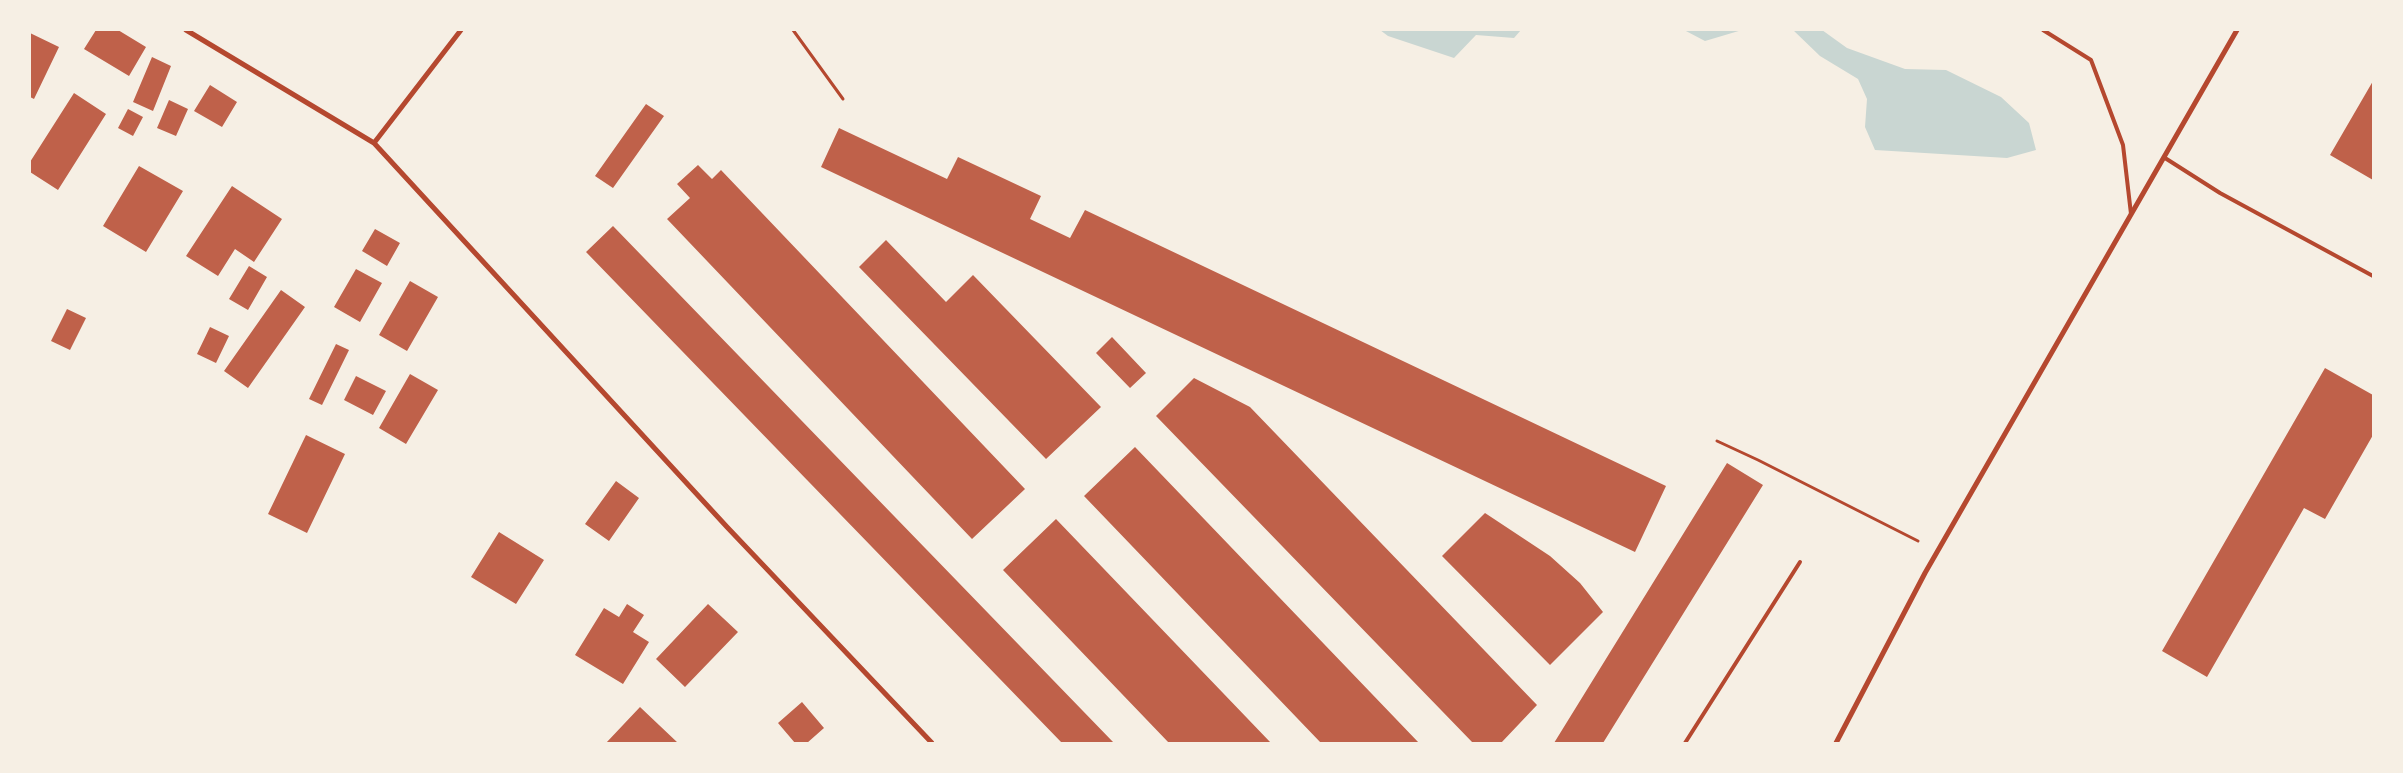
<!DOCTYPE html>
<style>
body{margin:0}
#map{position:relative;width:2403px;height:773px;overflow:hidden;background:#f6efe4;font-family:Roboto,sans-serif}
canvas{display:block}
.frame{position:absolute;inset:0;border:31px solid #f6efe4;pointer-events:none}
</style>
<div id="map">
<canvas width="2403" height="773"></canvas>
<div class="frame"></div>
</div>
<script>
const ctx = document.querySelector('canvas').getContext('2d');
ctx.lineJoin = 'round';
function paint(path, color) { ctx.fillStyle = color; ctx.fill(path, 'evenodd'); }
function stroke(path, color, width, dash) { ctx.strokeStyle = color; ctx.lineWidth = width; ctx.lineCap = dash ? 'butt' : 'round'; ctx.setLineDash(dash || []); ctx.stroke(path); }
const water = new Path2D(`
 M1380 30H1521L1514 38 1476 35 1454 58 1388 36Z
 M1684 30H1742L1705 41Z
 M1793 30H1822L1847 48 1905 69 1946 70 2001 97 2029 123 2036 150 2007 158 1875 150 1865 127 1867 99 1858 79 1820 56Z`);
const building = new Path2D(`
 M96 30H118L146 47 129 76 84 49Z
 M30 33 59 47 34 99 30 97Z
 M152 57 171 66 153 111 133 102Z
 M2373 81V180L2330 155Z
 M210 85 237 102 222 127 194 111Z
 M74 93 106 114 58 190 30 172V162Z
 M169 100 188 109 176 136 157 128Z
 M646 104 664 116 613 188 595 176Z
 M128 109 143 117 133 136 118 128Z
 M839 128 947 179 958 157 1041 196 1030 219 1070 238 1085 210 1666 486 1635 552 821 167Z
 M698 165 712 179 721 170 1025 489 972 539 667 219 690 198 677 184Z
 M139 166 183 191 146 252 103 226Z
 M232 186 282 219 254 262 235 249 218 276 186 256Z
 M613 226 1114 743H1062L586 252Z
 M375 229 400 243 387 266 362 251Z
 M886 240 946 302 973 275 1101 407 1046 459 859 267Z
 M249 266 267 277 248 310 229 299Z
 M356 269 382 283 360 322 334 307Z
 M410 281 438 297 407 351 379 335Z
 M281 290 305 307 248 388 224 371Z
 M67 309 86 318 70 350 51 341Z
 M210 327 229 336 216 363 197 354Z
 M1112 337 1146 373 1130 388 1096 353Z
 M336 344 349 350 322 405 309 399Z
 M2325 368 2373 395V435L2325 519 2304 508 2207 677 2162 651Z
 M410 374 438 390 406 444 379 428Z
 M356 376 386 391 373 415 344 400Z
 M1194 378 1250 407 1537 705 1501 743H1473L1156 416Z
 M306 435 345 454 307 533 268 514Z
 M1135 447 1419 743H1321L1084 496Z
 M1727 463 1763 485 1603 743H1554Z
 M616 481 639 498 609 541 585 524Z
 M1485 513 1550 556 1580 583 1603 612 1550 665 1442 556Z
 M1056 519 1271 743H1169L1003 570Z
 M499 532 544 560 516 604 471 577Z
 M627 604 644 615 633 632 649 642 623 684 575 655 604 608 619 617Z
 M708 604 738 632 685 687 656 659Z
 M802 702 824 728 807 743H795L778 723Z
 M640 707 678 743H606Z`);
const path = new Path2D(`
 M793 30 843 99
 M1717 441 1758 460 1918 541`);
const service = new Path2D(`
 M2043 30 2091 60 2123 145 2131 214
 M2165 158 2220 193 2373 276
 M1685 743 1800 562`);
const minor = new Path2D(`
 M186 30 374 143 727 527 932 743
 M374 143 461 30
 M1836 743 1925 573 2237 30`);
paint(water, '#c9d6d2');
paint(building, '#bf614a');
stroke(path, '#b5482f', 3);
stroke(service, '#b5482f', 4);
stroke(minor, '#b5482f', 5);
</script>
